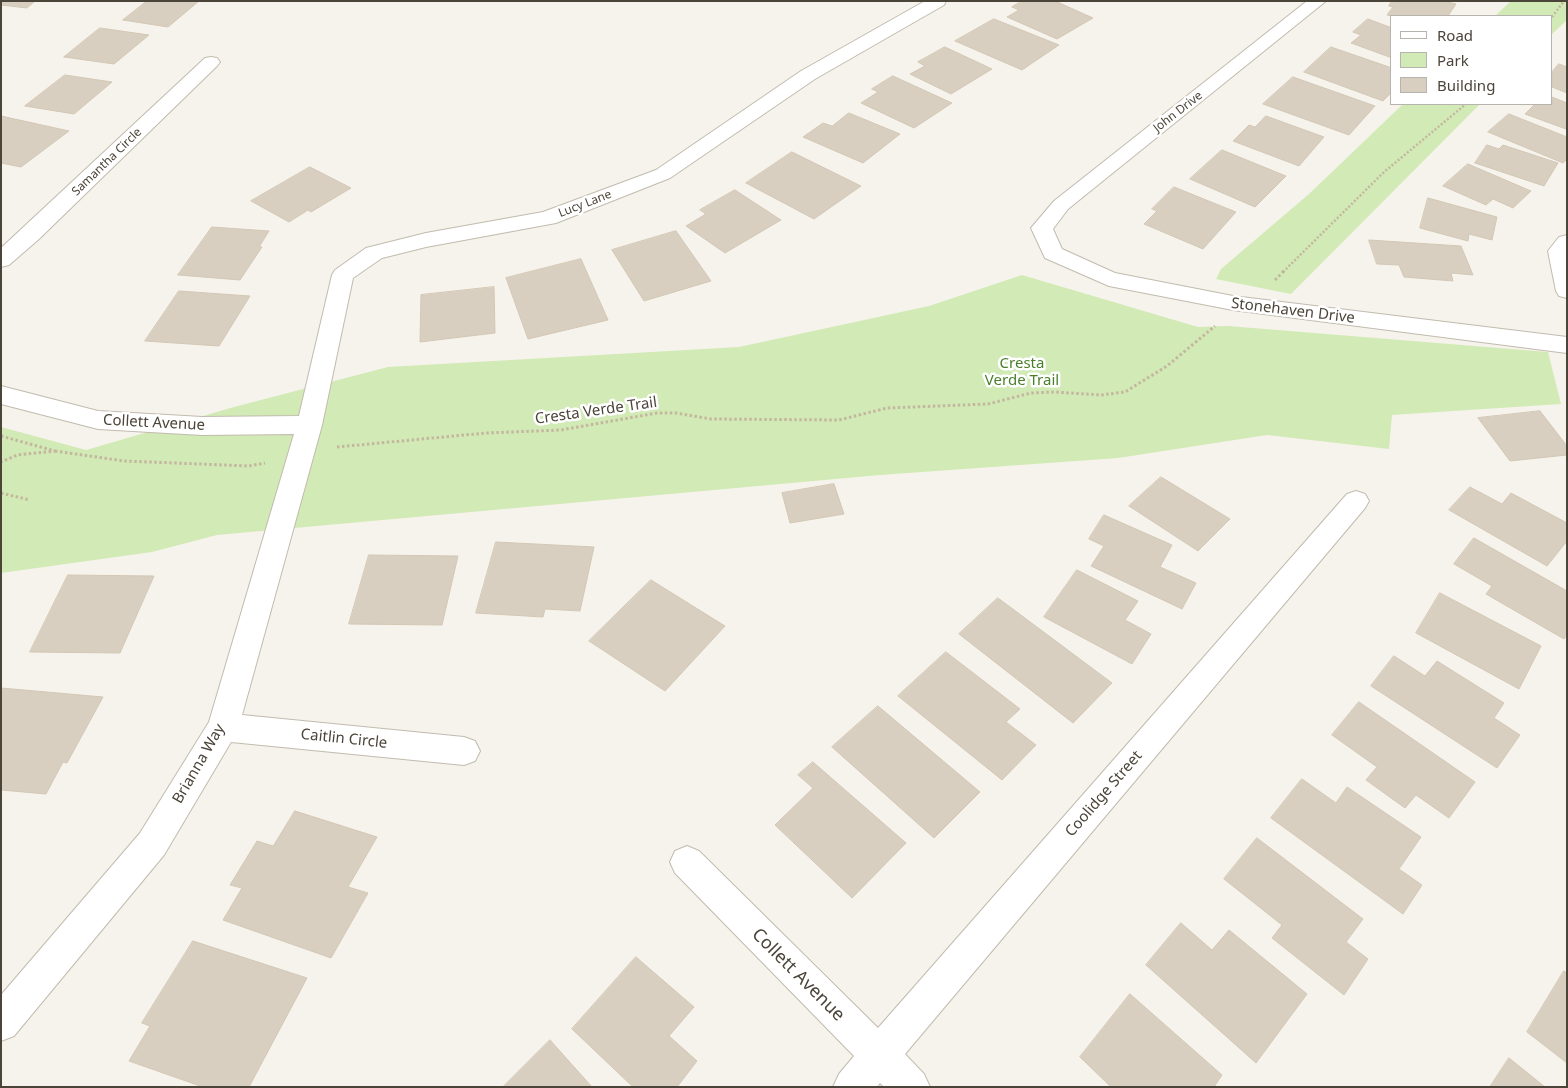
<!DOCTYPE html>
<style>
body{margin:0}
#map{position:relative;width:1568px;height:1088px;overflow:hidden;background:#f6f3ec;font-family:"Noto Sans",sans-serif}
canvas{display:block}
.frame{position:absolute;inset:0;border:2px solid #4b4439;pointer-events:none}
.legend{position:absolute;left:1390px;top:15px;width:162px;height:90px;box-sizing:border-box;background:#fff;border:1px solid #b7b4b0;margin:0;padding:6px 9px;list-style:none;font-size:15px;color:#4b4439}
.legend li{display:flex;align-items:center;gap:10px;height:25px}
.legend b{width:25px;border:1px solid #b7b4b0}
</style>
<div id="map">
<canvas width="1568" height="1088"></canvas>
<div class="frame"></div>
<ul class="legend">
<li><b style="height:6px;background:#fff"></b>Road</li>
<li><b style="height:14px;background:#d2eab5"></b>Park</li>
<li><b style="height:14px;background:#d8cfc1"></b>Building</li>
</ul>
</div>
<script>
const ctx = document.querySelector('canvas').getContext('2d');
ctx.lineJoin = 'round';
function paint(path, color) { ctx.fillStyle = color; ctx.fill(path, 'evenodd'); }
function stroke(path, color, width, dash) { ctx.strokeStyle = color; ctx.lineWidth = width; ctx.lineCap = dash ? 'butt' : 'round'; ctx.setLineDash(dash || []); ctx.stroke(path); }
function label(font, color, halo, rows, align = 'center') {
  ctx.font = font + ' "Noto Sans",sans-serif'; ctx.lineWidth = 5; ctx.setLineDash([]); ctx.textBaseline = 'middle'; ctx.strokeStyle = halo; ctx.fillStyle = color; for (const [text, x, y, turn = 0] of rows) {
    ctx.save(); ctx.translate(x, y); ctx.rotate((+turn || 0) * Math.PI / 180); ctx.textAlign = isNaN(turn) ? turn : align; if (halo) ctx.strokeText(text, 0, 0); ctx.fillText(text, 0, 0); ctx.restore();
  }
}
const green = new Path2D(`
 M1511 1H1567V20L1552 34V16H1495Z
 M1403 104H1480L1291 294 1216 279 1221 269 1309 194Z
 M1022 275 1198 327 1228 326 1548 352 1561 404 1392 415 1389 449 1267 435 1118 458 880 475 217 535 152 552 1 573V427L86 450 234 407 388 367 739 347 929 306Z`);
const building = new Path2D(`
 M1 1H35L27 8 1 5Z
 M147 1H199L168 27 123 20Z
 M1022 1H1055L1093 18 1057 39 1007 17 1019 10 1012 7Z
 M1392 1H1443L1456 4 1448 16H1392L1387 15 1393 7 1389 6Z
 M994 19 1059 45 1022 70 955 41Z
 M1368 19 1392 28V58L1351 43 1361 35 1353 32Z
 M100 28 149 35 114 64 64 57Z
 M945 47 992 69 951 94 910 74 925 66 918 62Z
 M1331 47 1392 68V92L1383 101 1304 72Z
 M1559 64 1567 67V93L1552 87V72Z
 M65 75 112 82 74 114 25 106Z
 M893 76 952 103 914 128 861 103 878 92 872 89Z
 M1293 77 1375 106 1349 135 1263 104Z
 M1552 97 1567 103 1566 129 1525 114 1535 104H1552Z
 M849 113 900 134 863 163 803 137 823 123 832 126Z
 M1509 114 1567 137V159L1563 163 1488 132Z
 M1 116 69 131 21 167 1 163Z
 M1266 116 1324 137 1299 166 1233 141 1249 125 1255 127Z
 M1487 145 1499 149 1503 145 1558 163 1544 186 1475 163Z
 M1222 150 1286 176 1255 207 1190 179Z
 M792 152 861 186 814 219 746 183Z
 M1468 164 1531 191 1513 208 1493 199 1486 205 1443 186Z
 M310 167 351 188 311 212 308 210 289 222 251 201Z
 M1174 187 1236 212 1203 249 1144 224 1157 211 1152 209Z
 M735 190 781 220 725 253 686 226 706 214 700 210Z
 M1428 198 1497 217 1492 240 1469 234 1468 241 1420 228Z
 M212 227 269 231 259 247H262L240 280 178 275Z
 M676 231 711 281 644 301 612 250Z
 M1369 240 1461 246 1473 275 1451 273 1453 281 1404 277 1399 265 1377 264Z
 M581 259 608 320 528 339 506 278Z
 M494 287 495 333 420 342 421 295Z
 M179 291 250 296 219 346 145 341Z
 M1540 411 1567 446V455L1510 461 1478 418Z
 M1161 477 1230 519 1198 551 1129 506Z
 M834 484 844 514 790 523 782 493Z
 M1470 487 1502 504 1511 493 1567 523V541L1547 566 1449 510Z
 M1104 515 1172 545 1160 567 1196 583 1182 609 1091 566 1104 546 1089 539Z
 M1474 538 1567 591V635L1564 639 1486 594 1492 586 1454 564Z
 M496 542 594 547 580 611 545 609 543 617 476 613Z
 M369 555 458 556 442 625 349 624Z
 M1077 570 1138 601 1125 620 1151 634 1132 664 1044 617Z
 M68 575 154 576 120 653 30 652Z
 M651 580 725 626 665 691 589 641Z
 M1440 593 1541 646 1519 689 1416 633Z
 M998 598 1112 683 1073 723 959 634Z
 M946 652 1020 709 1006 722 1036 745 1002 780 898 696Z
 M1394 656 1425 676 1437 661 1504 703 1494 718 1520 735 1497 768 1371 686Z
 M1 688 103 697 67 763 63 762 46 794 1 790Z
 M1359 702 1475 782 1449 818 1416 795 1405 808 1366 780 1377 767 1332 735Z
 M878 706 980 792 934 838 832 747Z
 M813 762 906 843 852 898 775 825 813 788 798 775Z
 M1302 779 1336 803 1347 787 1421 837 1399 869 1422 885 1403 914 1271 818Z
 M295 811 377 837 348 887 368 893 331 958 223 920 242 888 230 885 257 841 273 846Z
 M1257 838 1363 919 1346 942 1368 959 1344 995 1272 938 1282 925 1224 879Z
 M1181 923 1212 950 1229 930 1307 994 1256 1063 1146 965Z
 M193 941 307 978 249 1087H203L129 1061 150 1026 142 1023Z
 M636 957 694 1007 669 1036 697 1061 677 1087H633L572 1029Z
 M1564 971 1567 973V1063L1527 1032Z
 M1130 994 1222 1075 1214 1087H1111L1080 1057Z
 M550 1040 592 1087H503Z
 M1509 1058 1545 1087H1490Z`);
const pathFar1 = new Path2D(`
 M1552 17 1564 1
 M1283 272 1384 172 1466 104`);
const path = new Path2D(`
 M1275 280 1285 270
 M1 436 55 451 17 455 1 462
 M337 447 486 433 561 430 657 413H676L711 419 839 420 887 408 988 404 1031 393 1055 392 1101 395 1125 392 1167 366 1215 326
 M55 451 124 461 249 466 265 463
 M1 493 30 500`);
const minor = new Path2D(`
 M925 1H946L944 5 815 79 670 178 556 223 426 247 382 258 353 278 322 425 242 715 464 737 475 741 480 751 475 761 464 765 231 742 164 855 14 1036 1 1041V995L140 833 209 722 294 434 202 435 98 429 1 404V386L98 411 202 417 299 416 332 275 335 270 366 248 426 233 543 212 656 170 801 71Z
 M1307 1H1326L1068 209 1053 229 1062 249 1115 273 1233 296 1567 337V353L1233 310 1109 286 1045 258 1031 228 1054 201Z
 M211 57 217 58 220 62 217 66 39 239 9 265 1 267V248L205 58Z
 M1567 235V298L1559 296 1556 291 1548 251 1559 237Z
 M1356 491 1365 494 1369 501 1365 508 905 1054 924 1074 930 1087H884L880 1083 877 1087H833L839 1074 854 1056 675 873 670 862 675 851 687 846 699 851 878 1028 1347 494Z`);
const farStreetnames = [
 ["John Drive",1178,112,-38],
 ["Samantha Circle",107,162,-44],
 ["Lucy Lane",585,204,-21]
];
const streetNames = [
 ["Stonehaven Drive",1293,311,7],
 ["Cresta Verde Trail",596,411,-8],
 ["Collett Avenue",154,423,3],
 ["Caitlin Circle",344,739,6],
 ["Brianna Way",199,764,-60],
 ["Coolidge Street",1104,794,-49]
];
const parkNames = [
 ["Cresta",1022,364],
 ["Verde Trail",1022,381]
];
const nearStreetnames = [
 ["Collett Avenue",798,975,45]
];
paint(green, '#d2eab5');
paint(building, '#d8cfc1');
stroke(building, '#d3c7b4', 1);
stroke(minor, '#c2bbae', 2);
stroke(pathFar1, '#c4b79f', 2.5, [2, 2]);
stroke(path, '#c4b79f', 3, [2.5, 2.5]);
paint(minor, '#fff');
label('12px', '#4b4439', '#fff', farStreetnames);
label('15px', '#4b4439', '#fff', streetNames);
label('15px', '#4a7f2a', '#fff', parkNames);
label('18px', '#4b4439', '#fff', nearStreetnames);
</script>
